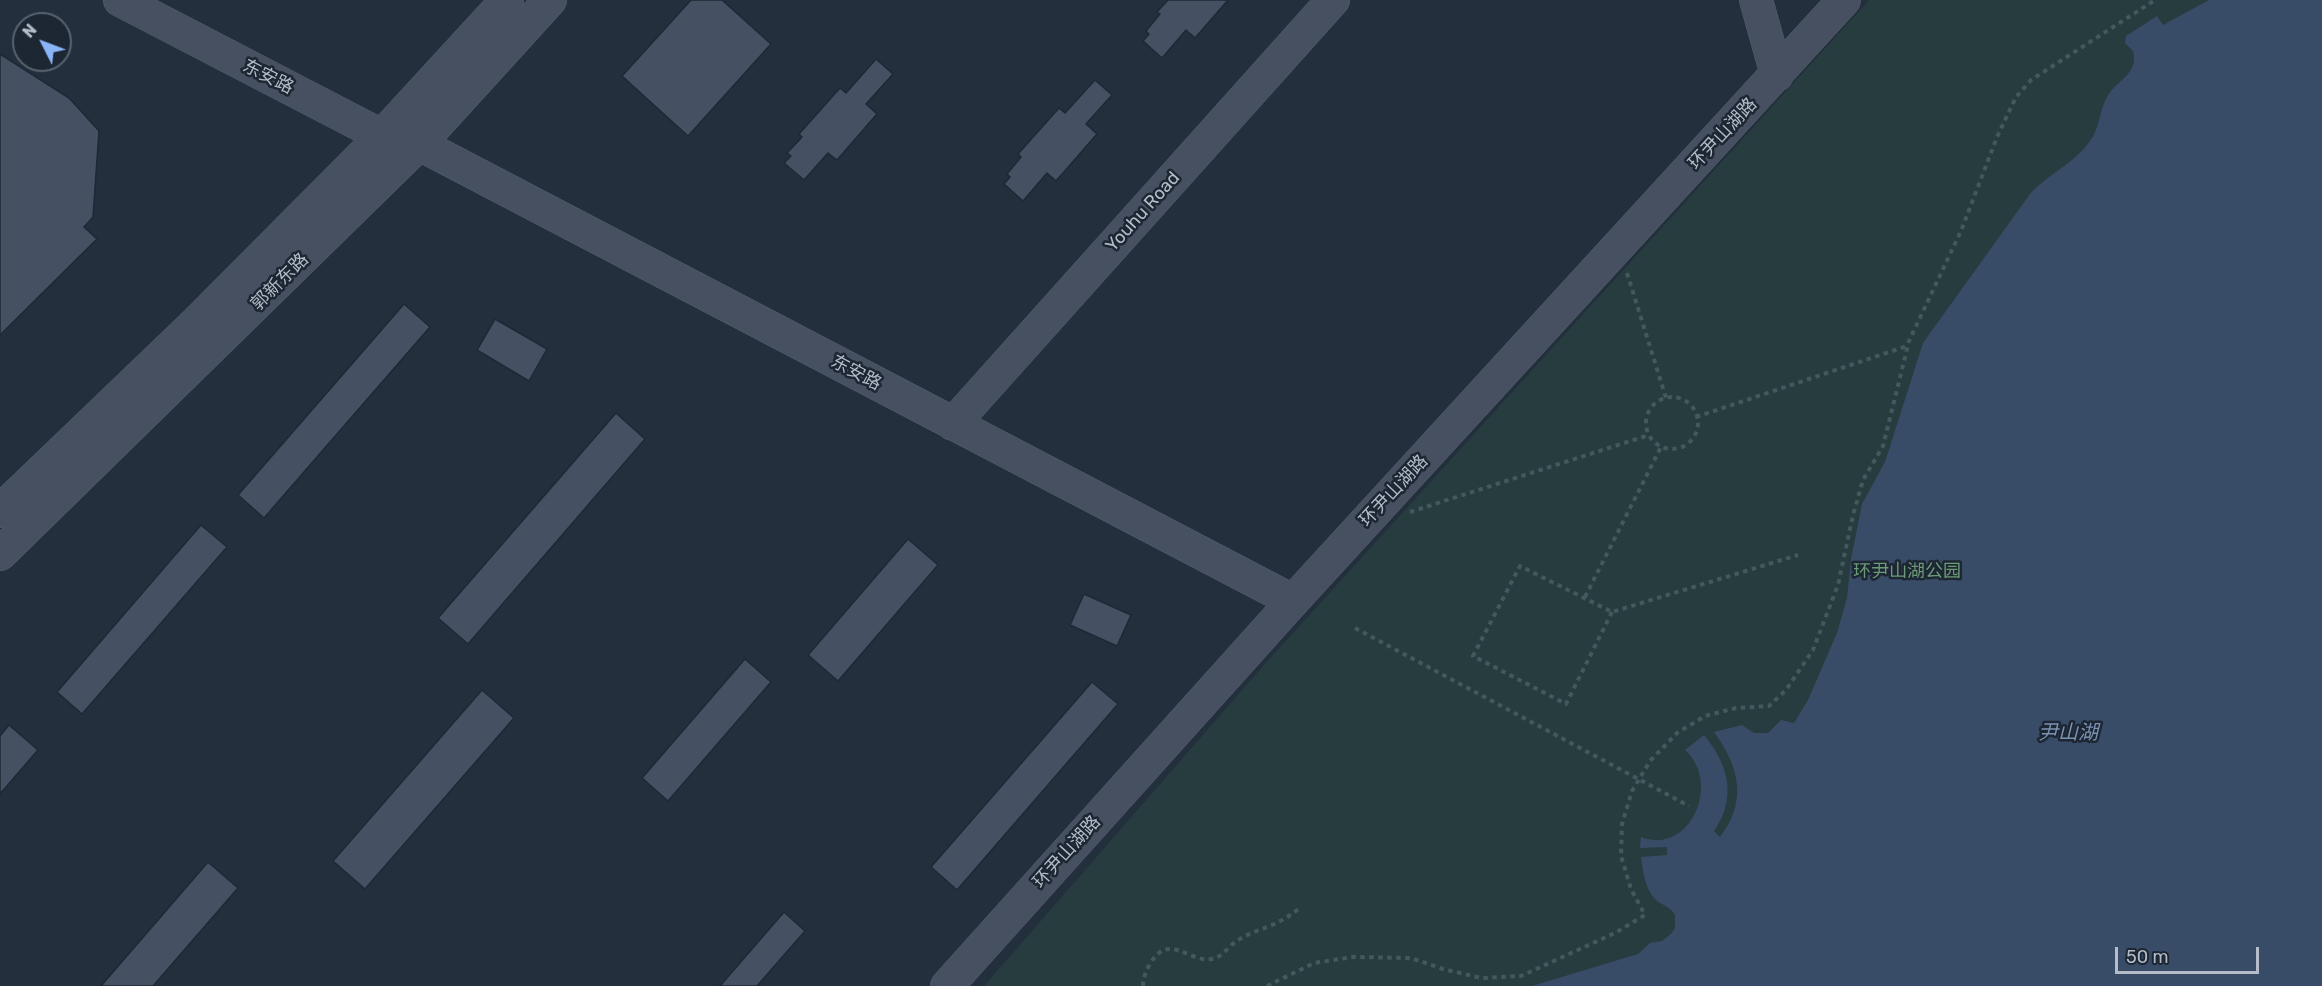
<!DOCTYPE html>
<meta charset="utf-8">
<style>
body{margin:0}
#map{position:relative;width:2322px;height:986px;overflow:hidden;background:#242f3e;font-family:Rubik,sans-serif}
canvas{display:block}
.north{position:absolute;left:12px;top:12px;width:60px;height:60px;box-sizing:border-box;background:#1d2633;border:2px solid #59626f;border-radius:50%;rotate:312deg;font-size:16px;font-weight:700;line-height:24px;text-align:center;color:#b4bcc9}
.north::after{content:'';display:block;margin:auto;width:21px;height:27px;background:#8ab4f8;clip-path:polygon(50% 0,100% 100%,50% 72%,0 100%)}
.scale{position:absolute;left:2115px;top:947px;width:144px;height:27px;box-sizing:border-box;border:3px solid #b4bcc9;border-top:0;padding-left:8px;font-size:18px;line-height:21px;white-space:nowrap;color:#b4bcc9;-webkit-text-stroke:4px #1d2633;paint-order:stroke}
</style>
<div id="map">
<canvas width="2322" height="986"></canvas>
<div class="north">N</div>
<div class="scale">50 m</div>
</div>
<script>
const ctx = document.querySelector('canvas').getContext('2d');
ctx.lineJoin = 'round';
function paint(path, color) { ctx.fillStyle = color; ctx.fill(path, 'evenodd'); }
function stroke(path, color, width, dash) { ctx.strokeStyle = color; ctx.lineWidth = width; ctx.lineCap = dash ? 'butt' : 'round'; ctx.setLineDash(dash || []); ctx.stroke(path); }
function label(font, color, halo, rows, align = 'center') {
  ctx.font = font + ' Rubik,"Noto Sans SC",sans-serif'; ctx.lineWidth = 5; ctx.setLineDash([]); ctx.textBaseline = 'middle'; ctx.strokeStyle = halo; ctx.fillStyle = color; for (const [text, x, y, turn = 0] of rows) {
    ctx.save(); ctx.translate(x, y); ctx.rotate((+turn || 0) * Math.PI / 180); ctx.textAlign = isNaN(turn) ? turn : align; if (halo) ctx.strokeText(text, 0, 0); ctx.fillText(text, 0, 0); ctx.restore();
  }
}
const green = new Path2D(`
 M1869 0H2322V986H984L1263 666Z`);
const water = new Path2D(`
 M2209 0H2322V986H1532L1638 954 1650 943 1662 941 1671 934 1675 928V915C1670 906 1663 906 1656 900 1645 890 1643 871 1641 857L1667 855V847L1640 848 1641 837C1690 856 1722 783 1685 750L1704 735C1729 765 1737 798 1714 831L1720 837C1748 801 1739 766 1714 732L1742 725 1754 733H1768L1781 720 1794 723 1808 700 1837 633 1847 598 1851 559 1862 504 1885 462 1923 343 2030 194C2048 174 2075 163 2090 141 2100 128 2099 111 2107 97 2116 80 2139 75 2133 51L2125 43 2126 36 2157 16 2163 25Z`);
const building = new Path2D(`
 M691 0H722L771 44 688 136 622 76Z
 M1168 0H1228L1195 38 1186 30 1162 58 1143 41 1149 34 1146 31 1160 14 1157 12Z
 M0 54 69 98 99 131 93 217 84 227 97 239 0 335Z
 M876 59 893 74 866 104 877 114 837 160 828 153 804 180 784 163 791 156 787 153 802 137 799 134 840 88 846 93Z
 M1095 80 1112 95 1086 124 1097 134 1056 181 1047 173 1023 201 1004 184 1010 177 1007 174 1021 157 1018 154 1059 108 1065 113Z
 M404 304 430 327 264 518 238 495Z
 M495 319 547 349 529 381 477 350Z
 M616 413 645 439 468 644 438 618Z
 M201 525 227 547 82 714 57 692Z
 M908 539 938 565 838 681 808 655Z
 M1084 594 1131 615 1117 646 1070 625Z
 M745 659 771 682 668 801 642 778Z
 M1092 682 1118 704 957 890 931 867Z
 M482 690 514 718 365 889 333 861Z
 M9 725 38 750 0 794V736Z
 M208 862 238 888 153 986H101Z
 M784 912 805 931 757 986H720Z`);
const path = new Path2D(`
 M1627 273 1666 398
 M1646 423a26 26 0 1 1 52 0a26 26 0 1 1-52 0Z
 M1696 417 1907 346
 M1410 512 1649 435
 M1585 597 1661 447
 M1612 612 1566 704 1473 656 1520 566 1612 612 1798 555
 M1355 628 1689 806
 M1143 986C1143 978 1146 971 1150 964 1169 931 1188 963 1212 959 1221 958 1227 948 1234 943 1248 932 1266 929 1280 921 1287 918 1293 913 1300 908
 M1267 986 1314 963 1353 957 1411 958 1443 969 1481 978 1521 976 1615 933 1645 915 1631 889 1621 856 1622 824 1632 791 1650 761 1677 733 1705 716 1736 708 1769 706 1786 690 1813 650 1838 585 1853 515 1863 480 1883 446 1909 341 1961 231 1997 137 2016 97 2031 80 2155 0`);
const secondary = new Path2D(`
 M120 0 382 136 419 144 1293 601
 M1756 0 1777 75
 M953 424 1333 0
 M0 511 197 322 382 136 507 0
 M0 554 419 144 550 0
 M947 986 1293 601 1844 0`);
const streetNames = [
 ["东安路",268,77,27],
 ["环尹山湖路",1723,134,-47],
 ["Youhu Road",1143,212,-48],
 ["郭新东路",280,282,-45],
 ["东安路",856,373,28],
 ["环尹山湖路",1394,491,-47],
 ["环尹山湖路",1067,852,-48]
];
const parkNames = [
 ["环尹山湖公园",1907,572]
];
const waterNames = [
 ["尹山湖",2068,733]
];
paint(green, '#263c3f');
paint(water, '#394c67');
paint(building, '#455162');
stroke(building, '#1f2835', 1.5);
stroke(secondary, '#565f6c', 34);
stroke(path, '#44595c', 4, [4.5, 4.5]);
stroke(secondary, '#465061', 33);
label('18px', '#b4bcc9', '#1d2633', streetNames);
label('18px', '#6b9a76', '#1d2633', parkNames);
label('italic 20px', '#7c92b1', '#1d2633', waterNames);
</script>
